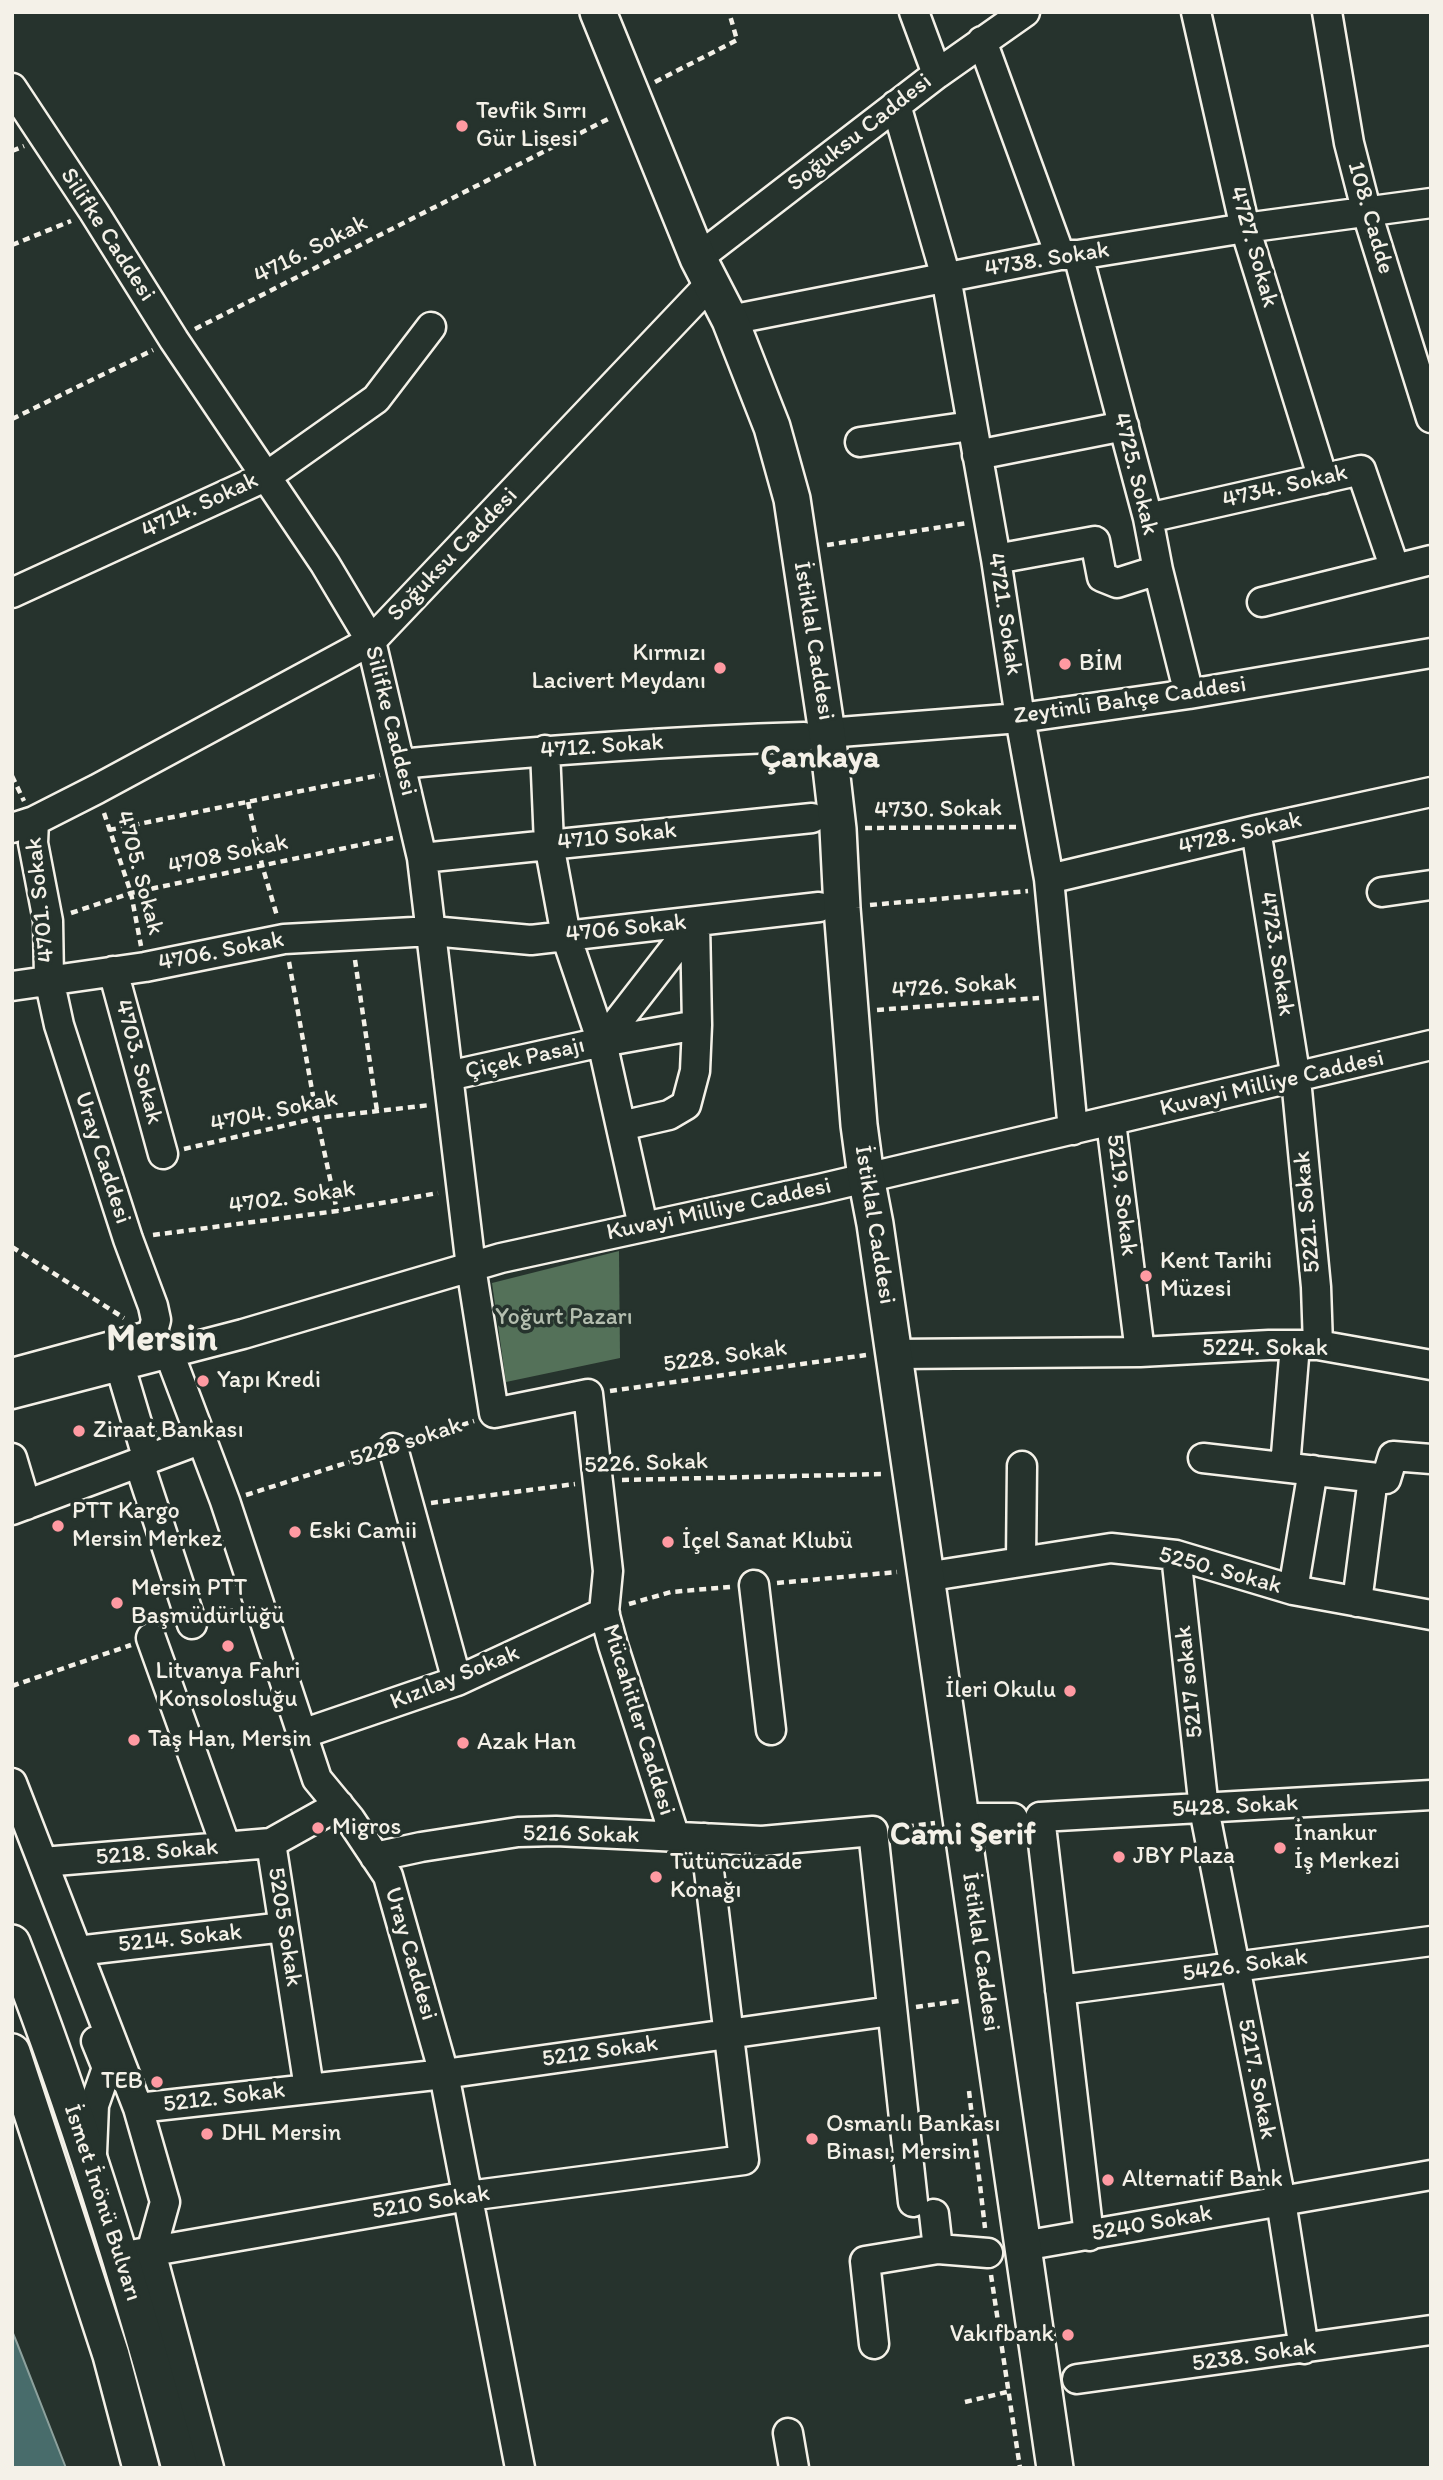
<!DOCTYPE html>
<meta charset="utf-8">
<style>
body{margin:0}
#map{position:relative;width:1443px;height:2480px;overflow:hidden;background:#26332d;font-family:Itim,sans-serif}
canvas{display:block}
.frame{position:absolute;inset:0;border:14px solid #f4f1e8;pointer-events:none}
</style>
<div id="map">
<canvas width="1443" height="2480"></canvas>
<div class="frame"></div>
</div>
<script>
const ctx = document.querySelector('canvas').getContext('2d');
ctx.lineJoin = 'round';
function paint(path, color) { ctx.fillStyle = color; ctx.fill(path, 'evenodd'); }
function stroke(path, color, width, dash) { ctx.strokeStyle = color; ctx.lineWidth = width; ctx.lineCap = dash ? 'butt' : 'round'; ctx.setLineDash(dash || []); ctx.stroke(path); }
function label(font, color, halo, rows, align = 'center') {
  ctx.font = font + ' Itim,sans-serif'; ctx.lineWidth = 7; ctx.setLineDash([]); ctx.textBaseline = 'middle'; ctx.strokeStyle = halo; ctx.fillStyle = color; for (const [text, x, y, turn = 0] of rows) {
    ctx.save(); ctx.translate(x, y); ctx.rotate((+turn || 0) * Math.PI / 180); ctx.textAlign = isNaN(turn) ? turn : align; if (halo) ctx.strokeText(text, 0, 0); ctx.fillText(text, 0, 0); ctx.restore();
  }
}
const green = new Path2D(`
 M619 1251 620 1358 506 1382 492 1283Z`);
const water = new Path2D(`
 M12 2331 17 2343 66 2468H12Z`);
const path = new Path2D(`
 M655 82 737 40 729 12
 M12 151 24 146
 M12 245 71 221
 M195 329 612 117
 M12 419 153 350
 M827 545 967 523
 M12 776 24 801
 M248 802 262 865 277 916
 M104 813 131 893 141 946
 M865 828 1017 827
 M109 830 380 775
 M870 905 1028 891
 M71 913 131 893 393 838
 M355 960 377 1111
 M289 962 317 1118 337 1211
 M877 1010 1039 998
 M184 1149 317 1118 430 1105
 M153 1235 337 1211 438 1193
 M12 1247 124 1318
 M610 1391 866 1355
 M416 1440 474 1421
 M622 1480 883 1474
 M246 1495 371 1455
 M431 1503 575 1484
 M777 1583 897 1572
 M629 1604 671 1592 730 1587
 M215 1616 237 1609
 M12 1686 131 1645
 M895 1828 935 1823
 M916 2007 959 2001
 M969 2091 985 2228
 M991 2275 1020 2468
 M965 2402 1007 2392`);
const minor = new Path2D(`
 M914 12 937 74
 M1196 12 1245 228 1323 479
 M1327 12 1349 143 1367 213 1431 418
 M982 41 1060 255
 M12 88 94 212 174 340 325 564 371 641 422 858 471 1267 494 1413 588 1394 608 1571 604 1612 613 1645 675 1837
 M896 105 946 277 996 559 1020 718 1049 879 1073 1130
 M1078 255 1148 518 1158 570 1189 694
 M698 258 937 74 1025 12
 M730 320 1060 255H1078L1245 228 1431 203
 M860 442 971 426
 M977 455 1124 426
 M1148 518 1361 470 1395 569
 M996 559 1095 541 1102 577 1117 583 1158 570
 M12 593 267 476 376 399 431 327
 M1262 602 1431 560
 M827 733 1020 718 1189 694 1431 653
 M545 750 549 844 566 936 602 1042
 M400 764C535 751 669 741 804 737
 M34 821 33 843 48 921 49 979 59 1025 128 1239 153 1306 156 1320 152 1335
 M12 828 34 821 97 789 371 641 711 283
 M1256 830 1296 1079 1316 1287 1318 1345
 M422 858 812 818
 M1049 879 1256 830 1431 792
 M1382 892 1431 885
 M113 971 163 1154
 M12 986 145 967 284 939 432 931 531 940 819 907
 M602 1042 697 1025 695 922
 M602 1042 695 922
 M448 1076 602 1042 643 1226
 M1111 1122 1140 1352
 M621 1126 669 1115 686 1105 695 1071 697 1025
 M152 1335 169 1353 225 1501 317 1779 350 1819 388 1876 444 2074 520 2468
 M894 1354 1140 1352 1269 1345H1318L1431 1365
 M120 1366 148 1460
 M12 1373 152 1335
 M12 1394 243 1334 501 1258 819 1189 1431 1045
 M393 1448 457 1681
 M12 1458 26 1505
 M1203 1458 1386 1479 1393 1456 1431 1459
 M139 1463 192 1624
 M1285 1467 1295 1345
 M12 1510 202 1439
 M1176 1555 1204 1809 1281 2201 1304 2349
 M1021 1561 1022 1466
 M925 1577 1111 1548 1176 1555 1293 1590 1431 1615
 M754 1585 771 1730
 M1293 1590 1313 1470
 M1357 1602 1373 1478
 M151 1638 226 1847
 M302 1734 457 1681 597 1616 605 1614
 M12 1783 138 2108 165 2202 151 2252 209 2468
 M960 1818H1013
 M271 1843 309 2088
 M375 1857 421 1847 518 1832 556 1831 762 1841 873 1831 913 2202
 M43 1862 271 1843 339 1805
 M77 1951 284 1927
 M1060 1990 1431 1941
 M138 2108 444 2074 891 2011
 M92 2153 94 2105 107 2068 96 2041
 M1089 2236 1040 1817 1431 1795
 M1023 2246 1431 2175
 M938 2249 988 2253
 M119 2257 468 2196 744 2160 705 1838
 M874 2344 865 2261 938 2249 934 2214
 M1077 2379 1431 2330
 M788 2433 794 2468`);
const major = new Path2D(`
 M598 12 698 258 730 320 772 427 792 499 827 733 838 829 842 908 859 1125 866 1177 875 1224 1055 2468
 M12 1943C79 2114 133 2291 180 2468
 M12 2052 111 2355 141 2468`);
const markers = [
 [462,126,7,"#ff9aa2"],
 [1065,664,7,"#ff9aa2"],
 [720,668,7,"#ff9aa2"],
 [1146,1276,7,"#ff9aa2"],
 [203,1381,7,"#ff9aa2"],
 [79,1431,7,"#ff9aa2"],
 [58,1526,7,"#ff9aa2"],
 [295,1532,7,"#ff9aa2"],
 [668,1542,7,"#ff9aa2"],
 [117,1603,7,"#ff9aa2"],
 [228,1646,7,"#ff9aa2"],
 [1070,1691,7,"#ff9aa2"],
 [134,1740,7,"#ff9aa2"],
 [463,1743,7,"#ff9aa2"],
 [318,1828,7,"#ff9aa2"],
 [1280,1848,7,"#ff9aa2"],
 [1119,1857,7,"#ff9aa2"],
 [656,1877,7,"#ff9aa2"],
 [157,2082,7,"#ff9aa2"],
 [207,2134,7,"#ff9aa2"],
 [812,2139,7,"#ff9aa2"],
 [1108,2180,7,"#ff9aa2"],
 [1068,2335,7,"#ff9aa2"]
];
const poiNames = [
 ["Tevfik Sırrı",476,112],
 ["Gür Lisesi",476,140],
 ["Kırmızı",706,654,"right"],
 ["Lacivert Meydanı",706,682,"right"],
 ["BİM",1079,664],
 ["Kent Tarihi",1160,1262],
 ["Müzesi",1160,1290],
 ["Yapı Kredi",217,1381],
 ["Ziraat Bankası",93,1431],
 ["PTT Kargo",72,1512],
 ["Mersin Merkez",72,1540],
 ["Eski Camii",309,1532],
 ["İçel Sanat Klubü",682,1542],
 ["Mersin PTT",131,1589],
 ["Başmüdürlüğü",131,1617],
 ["Litvanya Fahri",228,1672,"center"],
 ["Konsolosluğu",228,1700,"center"],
 ["İleri Okulu",1056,1691,"right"],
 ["Taş Han, Mersin",148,1740],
 ["Azak Han",477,1743],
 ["Migros",332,1828],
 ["İnankur",1294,1834],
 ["İş Merkezi",1294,1862],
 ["JBY Plaza",1133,1857],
 ["Tütüncüzade",670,1863],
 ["Konağı",670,1891],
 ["TEB",143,2082,"right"],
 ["Osmanlı Bankası",826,2125],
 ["Binası, Mersin",826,2153],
 ["DHL Mersin",221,2134],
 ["Alternatif Bank",1122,2180],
 ["Vakıfbank",1054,2335,"right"]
];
const streetNames = [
 ["Soğuksu Caddesi",860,133,-38],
 ["108. Cadde",1370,218,74],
 ["Silifke Caddesi",107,235,57],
 ["4727. Sokak",1253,247,74],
 ["4716. Sokak",311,250,-27],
 ["4738. Sokak",1047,260,-9],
 ["4725. Sokak",1135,474,76],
 ["4734. Sokak",1285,487,-13],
 ["4714. Sokak",200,506,-25],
 ["Soğuksu Caddesi",453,555,-46],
 ["4721. Sokak",1004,614,81],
 ["İstiklal Caddesi",813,641,81],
 ["Zeytinli Bahçe Caddesi",1130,701,-8],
 ["Silifke Caddesi",390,721,76],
 ["4712. Sokak",602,747,-4],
 ["4730. Sokak",938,810,-1],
 ["4728. Sokak",1240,834,-13],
 ["4710 Sokak",617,837,-6],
 ["4708 Sokak",228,855,-12],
 ["4705. Sokak",139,873,75],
 ["4701. Sokak",41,900,-96],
 ["4706 Sokak",626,929,-6],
 ["4706. Sokak",221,952,-11],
 ["4723. Sokak",1276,954,81],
 ["4726. Sokak",954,987,-4],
 ["Çiçek Pasajı",525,1059,-13],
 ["4703. Sokak",138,1062,75],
 ["Kuvayi Milliye Caddesi",1272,1084,-13],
 ["4704. Sokak",274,1112,-12],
 ["Uray Caddesi",102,1158,72],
 ["5219. Sokak",1121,1195,83],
 ["4702. Sokak",292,1198,-8],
 ["Kuvayi Milliye Caddesi",719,1210,-12],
 ["5221. Sokak",1308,1212,-95],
 ["İstiklal Caddesi",874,1225,81],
 ["5224. Sokak",1265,1349],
 ["5228. Sokak",725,1357,-8],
 ["5228 sokak",406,1443,-18],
 ["5226. Sokak",646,1464,-2],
 ["5250. Sokak",1220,1571,15],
 ["Kızılay Sokak",455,1678,-22],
 ["5217 sokak",1190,1682,-96],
 ["Mücahitler Caddesi",638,1720,73],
 ["5428. Sokak",1235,1807,-3],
 ["5216 Sokak",581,1835,1],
 ["5218. Sokak",157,1853,-5],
 ["5205 Sokak",284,1927,81],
 ["5214. Sokak",180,1939,-6],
 ["İstiklal Caddesi",980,1952,82],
 ["Uray Caddesi",410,1954,74],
 ["5426. Sokak",1245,1966,-8],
 ["5212 Sokak",600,2052,-8],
 ["5217. Sokak",1256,2079,79],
 ["5212. Sokak",224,2098,-7],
 ["İsmet İnönü Bulvarı",102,2203,72],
 ["5210 Sokak",431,2203,-9],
 ["5240 Sokak",1152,2224,-10],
 ["5238. Sokak",1254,2356,-8]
];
const parkNames = [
 ["Yoğurt Pazarı",564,1318]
];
const districtNames = [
 ["Çankaya",820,759],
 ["Cami Şerif",963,1836]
];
const townNames = [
 ["Mersin",162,1340]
];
paint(green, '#547159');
paint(water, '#486c6b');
stroke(water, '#8da19d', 2);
stroke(minor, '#f4f1e8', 33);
stroke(major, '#f4f1e8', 40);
stroke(path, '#f4f1e8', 4.5, [7, 5]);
stroke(minor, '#26332d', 28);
stroke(major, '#26332d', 35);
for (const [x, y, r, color] of markers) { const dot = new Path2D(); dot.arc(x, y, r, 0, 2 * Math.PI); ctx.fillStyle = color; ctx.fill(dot); stroke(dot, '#26332d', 2.5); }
label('24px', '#f4f1e8', '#26332d', poiNames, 'left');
label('24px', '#f4f1e8', '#26332d', streetNames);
label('24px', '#b4beaf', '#26332d', parkNames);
label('bold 32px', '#f4f1e8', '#26332d', districtNames);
label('bold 38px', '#f4f1e8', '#26332d', townNames);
</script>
